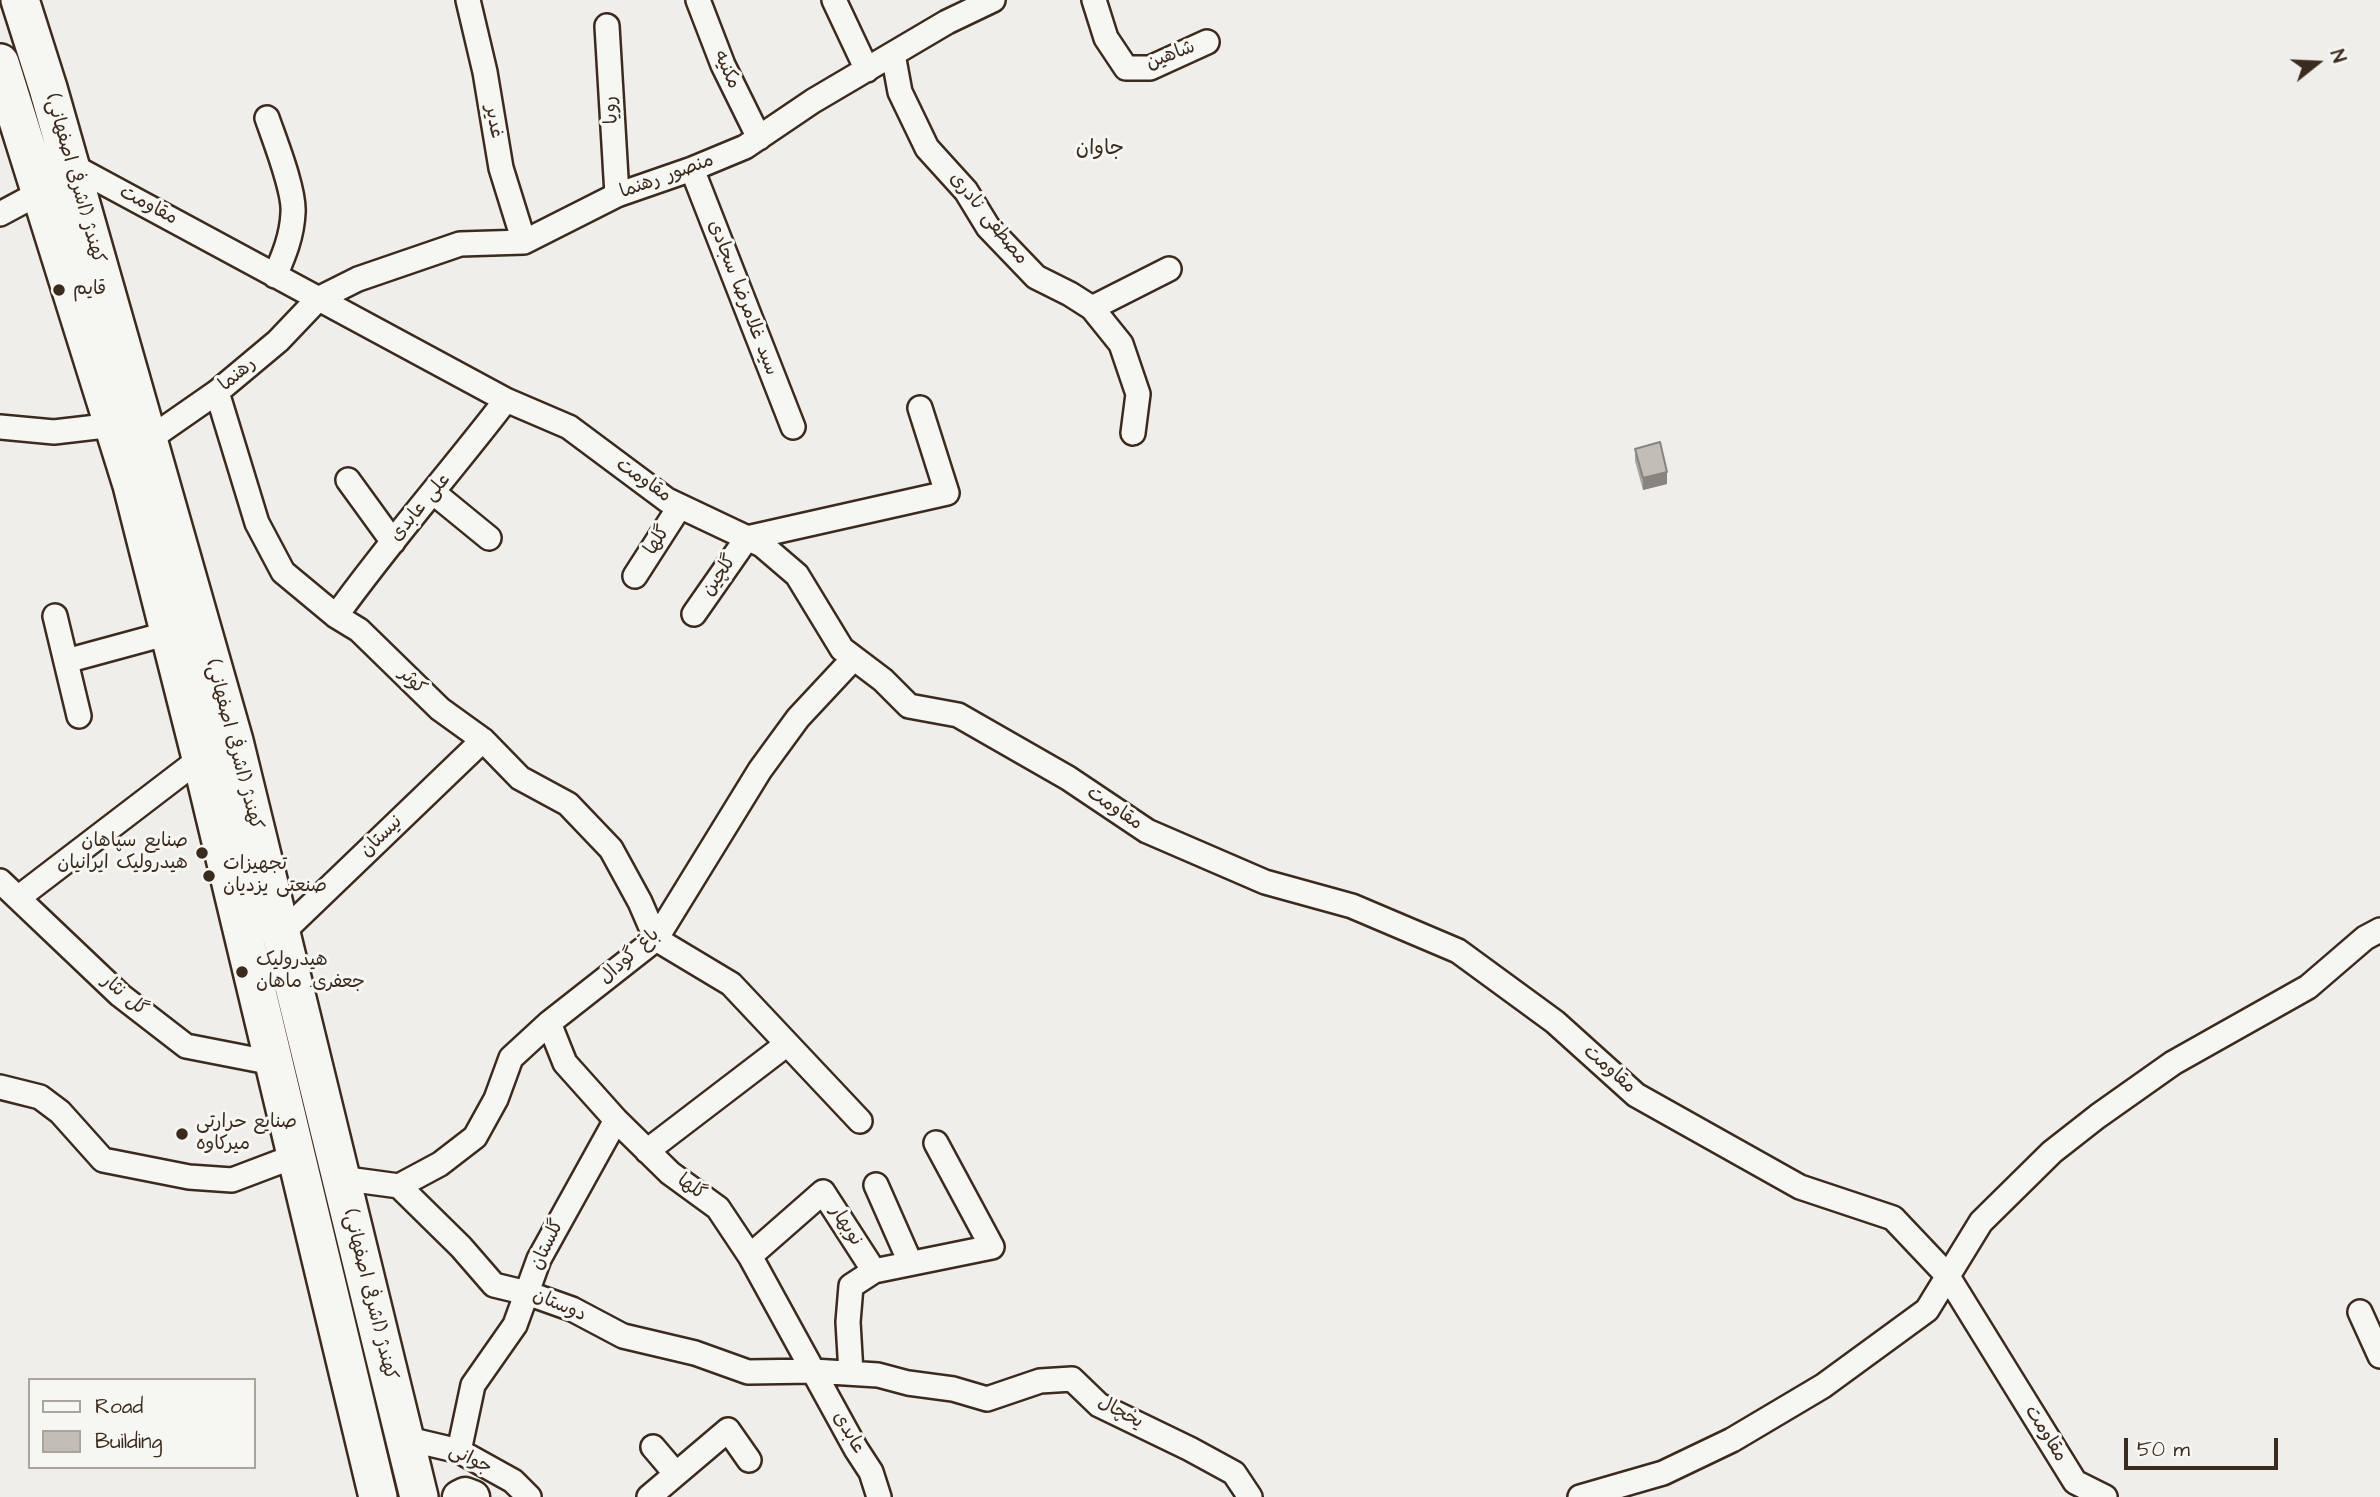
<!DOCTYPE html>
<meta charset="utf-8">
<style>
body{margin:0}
#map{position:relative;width:2380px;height:1497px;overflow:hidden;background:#efeeea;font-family:"Architects Daughter",sans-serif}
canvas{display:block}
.legend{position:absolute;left:28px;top:1378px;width:228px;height:91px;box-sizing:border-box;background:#f6f6f2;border:2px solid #aba49d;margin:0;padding:9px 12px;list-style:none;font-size:21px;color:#3b2a1e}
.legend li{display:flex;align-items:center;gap:14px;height:35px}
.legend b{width:35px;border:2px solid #aba49d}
.north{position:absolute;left:2282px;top:28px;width:70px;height:70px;-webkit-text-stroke:5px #f6f6f2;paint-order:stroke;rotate:72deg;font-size:19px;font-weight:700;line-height:28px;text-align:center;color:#3b2a1e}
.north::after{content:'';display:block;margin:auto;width:24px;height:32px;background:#3b2a1e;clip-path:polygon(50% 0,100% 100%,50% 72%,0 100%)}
.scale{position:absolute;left:2124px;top:1438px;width:154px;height:32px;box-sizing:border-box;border:4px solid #3b2a1e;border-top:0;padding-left:9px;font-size:21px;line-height:24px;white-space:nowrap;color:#3b2a1e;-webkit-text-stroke:5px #f6f6f2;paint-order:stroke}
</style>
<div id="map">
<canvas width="2380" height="1497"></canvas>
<ul class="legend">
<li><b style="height:9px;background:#f6f6f2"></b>Road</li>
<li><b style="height:19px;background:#c2bdb7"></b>Building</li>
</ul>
<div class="north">N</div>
<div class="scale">50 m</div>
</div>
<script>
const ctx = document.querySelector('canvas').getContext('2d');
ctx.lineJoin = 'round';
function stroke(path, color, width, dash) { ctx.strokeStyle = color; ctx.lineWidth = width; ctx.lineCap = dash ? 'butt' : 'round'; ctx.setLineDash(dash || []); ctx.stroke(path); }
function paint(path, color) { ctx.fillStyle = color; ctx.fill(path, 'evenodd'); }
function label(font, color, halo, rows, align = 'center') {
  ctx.font = font + ' "Architects Daughter","Playpen Sans Arabic",sans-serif'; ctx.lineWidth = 6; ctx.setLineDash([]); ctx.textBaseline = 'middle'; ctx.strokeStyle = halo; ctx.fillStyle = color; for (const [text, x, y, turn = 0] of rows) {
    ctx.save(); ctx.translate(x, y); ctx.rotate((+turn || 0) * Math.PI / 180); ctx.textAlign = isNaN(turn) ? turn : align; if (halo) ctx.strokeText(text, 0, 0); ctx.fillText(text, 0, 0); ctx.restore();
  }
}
const street = new Path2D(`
 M468 0 485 72 501 168 524 242
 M698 0 723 65 759 138
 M834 0 867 70
 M1094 0 1106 38 1126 68H1150L1207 42
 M607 26 617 195
 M893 54 900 92 927 148 966 191 988 227 1036 277 1070 294 1092 308 1121 344 1138 394 1133 433
 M267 118C275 141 295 191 293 213 292 236 284 255 275 276
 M69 164 506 400 569 427 667 500 762 545 797 575 842 649 883 680 909 706 958 715 1068 778 1147 831 1265 882 1352 906 1458 951 1555 1022 1636 1095 1800 1187 1893 1218 1947 1275 2075 1482 2105 1497
 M692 169 793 427
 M0 214 41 192
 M1092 308 1169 269
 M217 392 257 523 283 572 336 616 359 630 440 709 483 740 520 778 568 804 611 849 640 902 656 939 731 984 860 1121
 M0 427 54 432 114 425
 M148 440 217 392 278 341 318 299 358 279 460 244 524 242 617 195 692 169 745 147 813 101 947 22 993 0
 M348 480 393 542
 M434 493 489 538
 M635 576 680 506
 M694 614 747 538 947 493 920 408
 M55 616 79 716
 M336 616C389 542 450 473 506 400
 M66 661 169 633
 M0 881 120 995 186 1046 273 1063
 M18 898 201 758
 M280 935 483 740
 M549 1023 565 1063 616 1120 670 1173 718 1208 750 1256 856 1449 871 1472 879 1497
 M0 1087 40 1097 60 1112 103 1160 189 1177 232 1180 298 1155
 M647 1151 787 1044
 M340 1178 399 1186 461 1247 494 1285 527 1293 572 1309 623 1336 695 1353 748 1372 813 1371 878 1375 908 1383 953 1389 987 1399 1040 1381 1072 1379 1099 1405 1190 1449 1234 1473 1250 1497
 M876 1185 910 1262
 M399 1186 440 1164 475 1137 496 1099 511 1058 549 1023 656 939 760 770 798 718 854 658
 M750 1256 823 1192 874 1271
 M2360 1312 2380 1356
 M851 1373 848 1322 851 1286 874 1271 992 1247 936 1143
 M404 1438 459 1451 513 1481 529 1497
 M653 1447 676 1474
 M459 1451 473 1385 515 1325 539 1259 616 1120
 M649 1497 728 1430 749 1460
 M1580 1497 1663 1473 1732 1440 1823 1386 1927 1310 1981 1222 2052 1152 2098 1116 2173 1063 2308 987 2365 938 2380 930`);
const secondary = new Path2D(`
 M459 1497 465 1494 473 1497`);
const primary = new Path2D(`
 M20 0 48 88 234 741 419 1497
 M0 63 132 485 201 758 378 1497`);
const wall = new Path2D(`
 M1635 449 1667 484 1643 490 1635 461Z`);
const shadedWall = new Path2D(`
 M1667 472V484L1643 490V478Z`);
const building = new Path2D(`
 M1660 442 1667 472 1643 478 1635 449Z`);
const markers = [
 [59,290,7,"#3b2a1e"],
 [202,853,7,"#3b2a1e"],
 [209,876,7,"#3b2a1e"],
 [242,972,7,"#3b2a1e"],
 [182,1134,7,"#3b2a1e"]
];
const streetNames = [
 ["شاهین",1171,56,-21],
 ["مکنیه",726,70,66],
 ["رویا",612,110,-94],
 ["غدیر",493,122,80],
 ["منصور رهنما",667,177,-20],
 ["کهندژ (اشرفی اصفهانی)",74,179,74],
 ["مقاومت",148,206,28],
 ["مصطفی نادری",988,219,51],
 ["سید غلامرضا سجادی",742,298,69],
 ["رهنما",238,375,-40],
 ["مقاومت",643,481,35],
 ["علی عابدی",421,508,-50],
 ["گلها",658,541,-57],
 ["گلچین",720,576,-55],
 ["کوثر",412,682,44],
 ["کهندژ (اشرفی اصفهانی)",233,745,75],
 ["مقاومت",1114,809,34],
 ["نیستان",382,837,-44],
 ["باغ گودال",630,957,-42],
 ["گل نثار",124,996,40],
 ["مقاومت",1609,1070,41],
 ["گلها",691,1188,36],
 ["نوبهار",845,1226,57],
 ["گلستان",548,1245,-64],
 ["کهندژ (اشرفی اصفهانی)",369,1295,76],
 ["دوستان",559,1306,23],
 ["یخچال",1120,1413,28],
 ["عابدی",848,1433,60],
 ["مقاومت",2045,1434,58],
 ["جوانی",470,1460,25]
];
const poiNames = [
 ["قایم",73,290],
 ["صنایع سپاهان",188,842,"right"],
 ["هیدرولیک ایرانیان",188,864,"right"],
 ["تجهیزات",223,865],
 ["صنعتی یزدیان",223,887],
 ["هیدرولیک",256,961],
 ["جعفری. ماهان",256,983],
 ["صنایع حرارتی",196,1123],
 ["میرکاوه",196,1145]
];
const neighbourhoodNames = [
 ["جاوان",1100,150]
];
stroke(street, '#3b2a1e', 28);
stroke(secondary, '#3b2a1e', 37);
stroke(primary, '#3b2a1e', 42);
stroke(street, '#f6f6f2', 23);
stroke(secondary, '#f6f6f2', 32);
stroke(primary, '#f6f6f2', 37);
paint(wall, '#a7a39d');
paint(shadedWall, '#888480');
paint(building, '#c2bdb7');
stroke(building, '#888480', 2);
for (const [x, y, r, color] of markers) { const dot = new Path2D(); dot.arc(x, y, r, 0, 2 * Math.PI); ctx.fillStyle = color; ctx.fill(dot); stroke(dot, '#f6f6f2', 2.5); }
label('19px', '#3b2a1e', '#f6f6f2', streetNames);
label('19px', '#3b2a1e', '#f6f6f2', poiNames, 'left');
label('21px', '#3b2a1e', '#f6f6f2', neighbourhoodNames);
</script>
